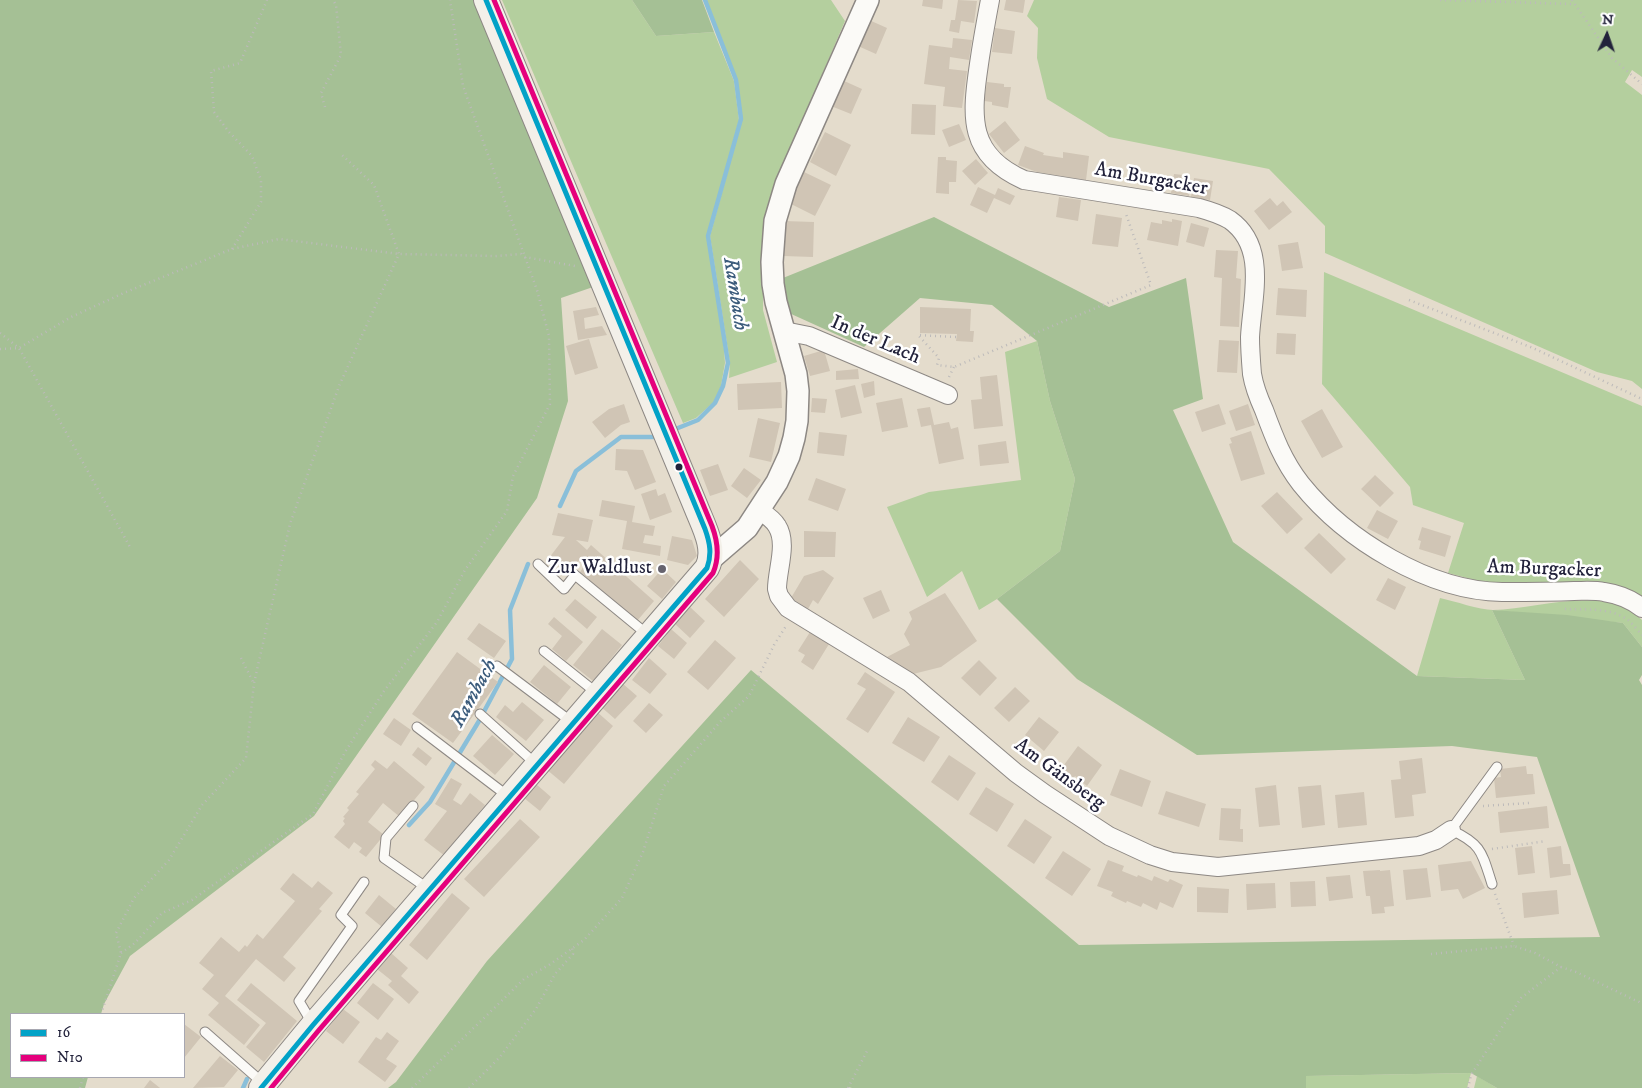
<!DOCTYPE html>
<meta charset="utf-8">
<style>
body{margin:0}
#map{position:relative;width:1642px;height:1088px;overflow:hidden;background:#e4dccc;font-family:"IM FELL DW Pica",serif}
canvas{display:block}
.legend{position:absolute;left:10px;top:1013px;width:175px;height:65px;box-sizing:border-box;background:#fff;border:1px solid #a7a7b1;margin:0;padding:6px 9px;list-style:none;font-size:15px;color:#22223b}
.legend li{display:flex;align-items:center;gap:10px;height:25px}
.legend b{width:25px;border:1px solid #a7a7b1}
.north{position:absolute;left:1582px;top:10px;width:50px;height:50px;-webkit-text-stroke:4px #fff;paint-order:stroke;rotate:3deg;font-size:14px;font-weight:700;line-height:20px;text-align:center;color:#22223b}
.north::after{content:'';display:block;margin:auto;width:18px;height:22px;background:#22223b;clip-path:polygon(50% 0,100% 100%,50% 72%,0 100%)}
</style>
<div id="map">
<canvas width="1642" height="1088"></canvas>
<ul class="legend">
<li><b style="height:6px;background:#02a2c7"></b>16</li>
<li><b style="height:6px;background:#e5007d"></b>N10</li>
</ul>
<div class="north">N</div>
</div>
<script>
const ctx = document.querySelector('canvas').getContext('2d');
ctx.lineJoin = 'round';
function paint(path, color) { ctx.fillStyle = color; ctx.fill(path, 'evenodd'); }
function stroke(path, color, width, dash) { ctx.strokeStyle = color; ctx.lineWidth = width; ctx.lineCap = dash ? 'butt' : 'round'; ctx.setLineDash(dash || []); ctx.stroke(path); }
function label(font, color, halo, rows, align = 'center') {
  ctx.font = font + ' "IM FELL DW Pica",serif'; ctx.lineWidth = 5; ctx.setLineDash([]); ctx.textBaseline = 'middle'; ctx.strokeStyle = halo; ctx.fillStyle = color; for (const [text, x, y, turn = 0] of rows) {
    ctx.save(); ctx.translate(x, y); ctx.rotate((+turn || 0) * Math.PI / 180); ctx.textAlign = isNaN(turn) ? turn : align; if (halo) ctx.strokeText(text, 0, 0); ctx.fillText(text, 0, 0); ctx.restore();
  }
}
const green = new Path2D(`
 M502 0H632L656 36 714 32 734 81 739 120 707 237 723 336 725 363 721 386 714 402 696 418 683 423Z
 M706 0H831L845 21 774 187 763 224V310L777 362 729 378 730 363 710 236 742 120 737 80Z
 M1034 0H1642V77L1632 70 1625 82 1642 95V389L1632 381 1597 372 1325 253V226L1269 169 1109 137 1047 99 1037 58 1038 28 1027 16Z
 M1324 272 1642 406V597L1490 584 1448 573 1464 523 1413 505 1410 487 1322 384Z
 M1037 341 1050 401 1075 479 1060 551 997 599 979 610 962 571 927 597 887 507 929 492 1021 480 1005 352Z
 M1440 598C1455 601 1479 610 1493 610 1539 609 1605 583 1642 620V647L1623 623 1492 610 1525 680 1417 676Z
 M1471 1073 1467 1088H1306L1305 1076Z
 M1477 1076 1497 1088H1474Z`);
const forest = new Path2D(`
 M0 0H473L499 58 593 287 561 298 568 401 537 498 314 816 130 956 104 1004 101 1014H11V1077H88L85 1088H0Z
 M632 0H702L714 32 656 36Z
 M934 217 1109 307 1186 278 1203 399 1173 410 1233 542 1417 676 1525 680 1492 610 1567 615 1623 623 1642 647V675L1639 680 1642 685V1088H1497L1471 1073 1306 1076V1088H852L848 1087 847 1088H388L396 1082 487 961 751 670 1079 945 1600 937 1537 757 1452 746 1197 755 1077 679 997 599 1060 551 1075 479 1050 401 1037 341 992 305 920 298 864 347 789 313 783 278Z`);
const stream = new Path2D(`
 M673 430 698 420 715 403 723 386 728 363 708 236 741 119 736 80 705 0
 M560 506 576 471 621 437H659
 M409 825 430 802 479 721 512 659 510 610 528 564
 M243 1088 247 1079`);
const building = new Path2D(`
 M923 0H943L942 9 922 6Z
 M958 0 977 1 974 23 961 21 959 33 949 31 951 20H955Z
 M1006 0H1025L1023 13 1004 10Z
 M869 20 887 28 876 54 858 46Z
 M995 28 1015 31 1012 54 992 52Z
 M953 38 972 40 969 60 950 57 949 69 967 71 962 108 943 106 945 87 924 84 929 45 952 48Z
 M842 80 862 89 851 114 831 106Z
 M987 82 1004 84V87H1011L1008 108 992 105V102L984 101Z
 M912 104 936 105 935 135 911 134Z
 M1005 121 1020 140 1004 153 989 134Z
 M959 124 966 140 949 147 942 130Z
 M825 132 851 145 836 176 810 162Z
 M1025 146 1044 153 1043 155 1063 158V152L1089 156 1086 180 1037 172 1018 165Z
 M938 157H946V160L957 161 956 182H949V194L936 193Z
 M976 159 988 173 975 185 962 171Z
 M804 172 831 185 815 216 789 203Z
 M1174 174 1183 175 1182 182 1191 183 1189 196 1171 193Z
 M1194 178 1213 181 1210 200 1191 197Z
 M978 187 995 195 998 188 1015 196 1010 205 994 198 987 213 970 205Z
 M1059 197 1081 200 1078 221 1056 217Z
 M1270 198 1277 206 1283 201 1292 212 1269 230 1254 211Z
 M1096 214 1122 218 1118 247 1092 244Z
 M1172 219 1182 221 1178 246 1147 240 1151 222 1162 224V220L1172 222Z
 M784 221 814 222 813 257 783 256Z
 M1191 223 1209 228 1204 247 1186 242Z
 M1298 242 1303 268 1282 271 1278 245Z
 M1216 250 1238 251 1236 278 1241 279 1239 327 1220 326 1222 278 1214 277Z
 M1278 288 1307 290 1306 317 1276 315Z
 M596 307 599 315 584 318 585 329 602 326 607 335 578 340 573 311Z
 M920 307 971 309 970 331H974L973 342 956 341 957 334 920 333Z
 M1277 333 1296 334 1295 355 1276 354Z
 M589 339 598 368 575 375 566 346Z
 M1219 340 1239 341 1237 373 1217 372Z
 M824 350 830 371 810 376 804 356Z
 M858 369 859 379 836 380V371Z
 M997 375 1003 426 974 429 971 400 982 399 980 377Z
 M874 381 875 395 864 398 861 384Z
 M781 382 782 408 738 410 737 384Z
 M855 385 862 413 841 418 835 390Z
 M812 398 827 399 825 413 811 412Z
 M902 398 908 427 882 432 876 403Z
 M624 404 630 422 621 425 605 438 592 422 609 409Z
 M1219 404 1226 424 1202 432 1195 412Z
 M1248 404 1255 425 1236 431 1229 411Z
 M930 407 934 425 949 422 951 429 958 427 964 459 939 464 931 425 921 427 917 409Z
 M1322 409 1343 447 1322 458 1301 421Z
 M758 418 780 423 771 462 749 457Z
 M1251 431 1265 474 1241 481 1229 444 1232 443 1230 438Z
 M819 432 847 435 844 456 817 453Z
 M1006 441 1009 463 980 466 978 445Z
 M616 449 643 450 656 482 635 490 627 471 615 470Z
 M718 464 728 490 710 496 700 470Z
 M744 468 761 480 747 498 731 486Z
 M1375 475 1394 493 1380 507 1361 489Z
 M816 478 846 489 838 511 808 500Z
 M656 489 658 496 665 493 672 512 650 520 641 494Z
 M1277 492 1303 519 1287 534 1261 506Z
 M602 500 635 506 632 522 655 526 653 536 645 535 643 543 661 546 660 556 622 549 627 521 599 516Z
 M1377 510 1398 521 1388 539 1367 528Z
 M558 513 593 520 588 542 576 540 587 550 591 545 654 601 637 621 580 572 586 563 581 558 568 574 549 558 565 537 552 535Z
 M1422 527 1451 536 1445 557 1419 549 1421 541 1418 540Z
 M804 531 836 532 835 557H804Z
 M1319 533 1346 559 1331 574 1304 548Z
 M672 536 692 540 697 556 688 565 667 560Z
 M740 560 759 579 724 617 705 599Z
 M662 569 676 582 662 599 647 586Z
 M823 570 834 578 818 604 813 600 808 609 791 598 804 576Z
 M1388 578 1406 587 1395 610 1376 600Z
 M881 590 890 611 873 619 863 598Z
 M945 593 977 641 941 667 913 674 887 657 910 645 904 634 912 619 909 612Z
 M575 599 597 617 587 629 565 610Z
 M690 607 705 621 690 638 675 624Z
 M554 617 583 642 566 661 552 649 562 636 548 624Z
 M479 623 506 641 494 658 467 639Z
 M602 629 622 645 593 681 573 665Z
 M671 629 687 643 674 659 658 646Z
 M810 632 829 644 813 670 801 662 805 655 798 651Z
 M715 640 736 658 708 690 687 672Z
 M457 652 498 682 453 743 412 714Z
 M649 658 667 674 650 694 632 680Z
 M979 660 997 678 980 696 961 678Z
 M544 665 571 687 557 704 530 682Z
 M865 672 895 692 868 733 846 719 866 689 857 684Z
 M622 683 637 696 615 719 600 706Z
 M1015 687 1030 701 1009 722 994 708Z
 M522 702 544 720 526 741 496 717 505 705 513 712Z
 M649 703 663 715 646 733 633 721Z
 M596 711 613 726 564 784 546 769Z
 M908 717 940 737 924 762 892 743Z
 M1039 717 1059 732 1044 751 1025 735Z
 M394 718 411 730 401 746 383 734Z
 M492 735 514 754 495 775 473 756Z
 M1078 746 1102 765 1087 786 1075 776 1073 779 1061 769Z
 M418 747 432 758 426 766 412 755Z
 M949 755 976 773 958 801 931 782Z
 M1422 758 1426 793 1412 795 1414 816 1395 818 1391 780 1401 779 1399 761Z
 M375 760 387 769 394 761 425 787 400 817 383 803 368 822 384 835 366 857 359 852 362 848 354 842 349 849 334 837 345 824 343 821 345 818 343 817 349 810 347 808 359 794 356 792 375 769 371 765Z
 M1526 766 1527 774H1533L1535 794 1496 798 1494 778 1501 777 1500 769Z
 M1120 769 1151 781 1142 807 1110 795Z
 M451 778 462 784 453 800 461 805 470 793 485 805 445 856 424 840 447 811 435 804Z
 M536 784 551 797 540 811 524 798Z
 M1276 785 1280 825 1259 827 1255 788Z
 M1321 785 1325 825 1302 828 1298 787Z
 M986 787 1014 804 997 832 969 814Z
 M1166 791 1206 804 1199 827 1158 814Z
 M1364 792 1367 825 1338 828 1335 795Z
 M1547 806 1549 828 1500 833 1498 812Z
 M1221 808 1241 809 1240 829H1243V842L1219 840Z
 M520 819 540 837 484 897 464 879Z
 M1025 819 1052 837 1034 864 1007 846Z
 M1532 846 1535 873 1518 875 1515 848Z
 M1561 846 1563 864H1570L1571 875 1550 878 1547 848Z
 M1063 851 1091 869 1072 896 1045 878Z
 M1108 860 1124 866 1122 871 1137 877 1138 875 1152 881 1154 876 1168 882 1170 879 1183 885 1173 908 1160 902 1157 910 1143 903 1141 907 1127 901 1126 903 1111 896 1113 892 1097 886Z
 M1471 861 1485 888 1463 899 1458 889 1441 891 1438 865Z
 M1427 868 1431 897 1406 900 1403 870Z
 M1380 870V871L1390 870 1394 906 1384 907 1385 913 1372 914 1370 896H1366L1363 871Z
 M293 873 312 888 318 881 333 893 319 909 322 911 283 957 296 968 284 982 256 959 225 996 260 1025 244 1045 208 1015 219 1003 202 989 214 975 199 963 221 937 239 952 245 945 247 947 257 934 263 939 295 901 280 889Z
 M1350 875 1353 898 1329 901 1326 877Z
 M1315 881 1316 906 1291 907 1290 882Z
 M1275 883 1276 908 1247 910 1246 884Z
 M1197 887 1229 889 1228 913 1197 912Z
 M1557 890 1559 914 1524 918 1522 893Z
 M452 893 470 908 427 960 409 945Z
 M379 895 396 909 382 927 365 913Z
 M391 953 408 968 401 976 419 992 409 1004 388 985 392 981 377 969Z
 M251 983 297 1021 264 1062 246 1047 266 1023 237 1000Z
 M373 983 394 999 378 1020 357 1003Z
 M343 1009 360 1022 343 1044 326 1031Z
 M184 1024 201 1037 184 1058Z
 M387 1032 399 1041 386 1059 397 1066 385 1082 358 1062 376 1037 381 1040Z
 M220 1056 238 1070 224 1087 193 1088Z
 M150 1080 160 1088H144Z`);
const path = new Path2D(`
 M1440 0 1574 4
 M1572 0 1612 58 1642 84
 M325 107 321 93 341 55 336 5 333 0
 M232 249 261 202V180L252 156 229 132 214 112 211 71 240 63 267 0
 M1409 300 1533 348 1642 399
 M0 333 19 348 130 547
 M956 337 918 335 939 358 937 365 954 367 1151 285 1126 214
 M0 349 19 348 71 317 126 292 232 249 279 239 399 254 496 256 521 254 525 257 575 266
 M949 377 954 367
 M1565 609C1586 610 1610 607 1628 620 1633 624 1638 631 1642 635
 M241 658 253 682
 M1483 806 1529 803
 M1492 849 1546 841
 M1495 894 1514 946
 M121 953 135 943 162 913 192 900 313 814 345 752 384 691 437 622 465 570 507 511 513 476 550 404 549 336 537 290 463 86 450 0
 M1431 954 1514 946 1535 953 1561 967 1576 972 1639 1002 1642 1005
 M101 1014 121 953 116 933 134 898 169 860 202 805 246 758 254 683 290 524 339 386 399 254 374 185 342 155
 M80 1088 83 1077
 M412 1088 524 979 549 965 584 940 622 898 643 852 664 786 721 721 749 696 774 645 786 626
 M469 1088 500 1057 536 1009 555 974 573 954 572 948
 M848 1088 867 1051
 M1468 1088 1471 1075 1521 998 1561 967`);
const service = new Path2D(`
 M538 564 564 589 575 575 648 635
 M544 651 598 694
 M497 666 573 723
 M480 714 537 765
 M417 727 509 797
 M413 806 386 838 384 858 430 890
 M1492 884C1482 853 1482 844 1451 830L1497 767
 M312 1023 299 1001 352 926 341 915 364 882
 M205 1032 264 1084`);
const minor = new Path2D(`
 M990 0C986 21 982 43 979 64 971 118 968 155 1024 180L1199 208C1210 211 1220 214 1230 220 1268 247 1252 298 1250 337 1250 349 1251 362 1252 374 1254 386 1259 399 1264 410 1274 437 1283 461 1301 484 1346 540 1429 591 1502 592 1526 592 1550 592 1574 591 1584 591 1594 590 1604 592 1617 594 1631 599 1642 608
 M784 331 809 336 948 395
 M759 510C765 514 773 519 777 526 788 543 777 570 777 589L779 596 788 608 909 682 1016 773 1045 794 1109 836 1150 855 1172 862 1218 867 1419 846 1436 840 1451 830`);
const tertiary = new Path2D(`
 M711 559 747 528 777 482 789 456 794 438 797 421 798 391 796 374 776 302 773 284 772 262 775 221 786 184 868 0`);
const secondary = new Path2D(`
 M261 1088 313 1025 707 568C717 549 703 525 696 507L486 0`);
const bus1 = new Path2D(`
 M261 1088 313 1025 707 568C712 554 710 543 705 529L486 0`);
const bus2 = new Path2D(`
 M271 1088 319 1030 713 573C720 557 718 542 712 526L494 0`);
const markers = [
 [679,467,4.5,"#22223b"],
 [662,569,5,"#66636e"]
];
const streetNames = [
 ["Am Burgacker",1151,180,10],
 ["In der Lach",875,341,23],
 ["Am Burgacker",1544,570,2],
 ["Am Gänsberg",1059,775,36]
];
const poiNames = [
 ["Zur Waldlust",652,569]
];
const waterNames = [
 ["Rambach",734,294,81],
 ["Rambach",475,694,-61]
];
paint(green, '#b4cf9e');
paint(forest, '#a5c095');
stroke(stream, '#8abfd9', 4.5);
paint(building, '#d0c5b5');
stroke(service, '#8d8884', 11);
stroke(minor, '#8d8884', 20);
stroke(tertiary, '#8d8884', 24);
stroke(secondary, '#8d8884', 26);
stroke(path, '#bcbaba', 2.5, [1, 4]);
stroke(service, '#fbfaf7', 9);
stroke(minor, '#fbfaf7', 18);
stroke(tertiary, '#fbfaf7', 21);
stroke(secondary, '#f3f0e9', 24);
stroke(bus1, '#02a2c7', 5);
stroke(bus2, '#e5007d', 5);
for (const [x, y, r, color] of markers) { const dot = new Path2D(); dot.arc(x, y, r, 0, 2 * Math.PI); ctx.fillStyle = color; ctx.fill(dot); stroke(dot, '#fff', 2); }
label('20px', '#22223b', '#fff', streetNames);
label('20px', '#22223b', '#fff', poiNames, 'right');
label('italic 21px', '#3c5c7c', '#fff', waterNames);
</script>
